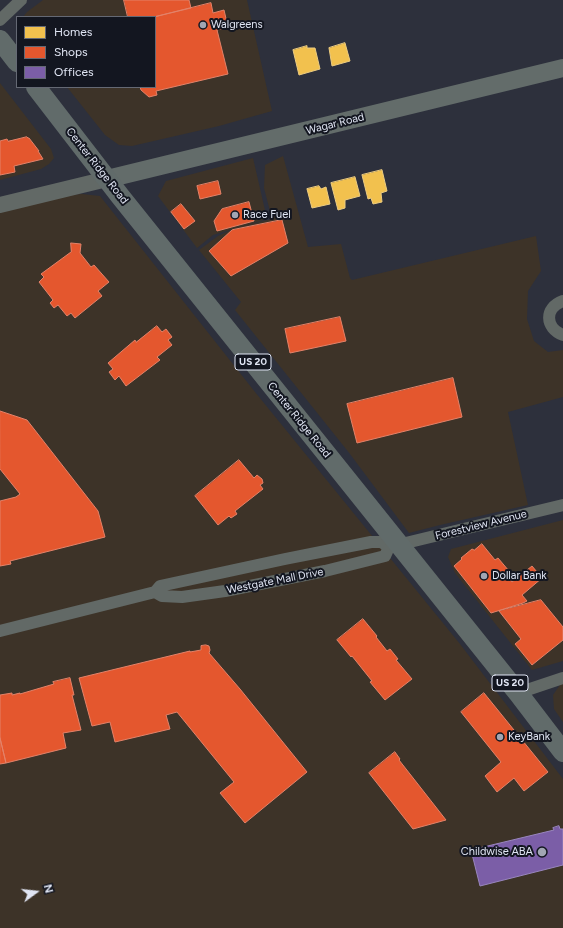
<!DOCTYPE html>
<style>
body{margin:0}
#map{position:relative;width:563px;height:928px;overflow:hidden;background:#2d303c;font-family:Figtree,sans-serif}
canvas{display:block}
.legend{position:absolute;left:16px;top:16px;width:140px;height:72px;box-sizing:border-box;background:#131620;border:1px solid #656974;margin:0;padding:5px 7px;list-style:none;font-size:12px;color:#e0e5f3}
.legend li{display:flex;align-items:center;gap:8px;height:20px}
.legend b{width:20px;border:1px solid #656974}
.north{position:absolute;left:16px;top:872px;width:40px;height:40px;-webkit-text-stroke:3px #131620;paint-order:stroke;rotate:75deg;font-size:11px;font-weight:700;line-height:16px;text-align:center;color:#e0e5f3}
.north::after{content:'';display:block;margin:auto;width:14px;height:18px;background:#e0e5f3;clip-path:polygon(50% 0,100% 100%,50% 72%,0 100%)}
</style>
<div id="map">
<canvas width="563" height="928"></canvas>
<ul class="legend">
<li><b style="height:11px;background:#f2c14e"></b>Homes</li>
<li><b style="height:11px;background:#e4572e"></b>Shops</li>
<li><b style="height:11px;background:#7b5ea7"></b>Offices</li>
</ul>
<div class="north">N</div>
</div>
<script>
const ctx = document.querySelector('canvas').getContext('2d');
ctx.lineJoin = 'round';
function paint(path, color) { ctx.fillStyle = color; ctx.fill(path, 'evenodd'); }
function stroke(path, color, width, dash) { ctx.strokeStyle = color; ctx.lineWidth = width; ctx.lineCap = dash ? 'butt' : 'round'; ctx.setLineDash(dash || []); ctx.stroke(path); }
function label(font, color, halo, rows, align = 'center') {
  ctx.font = font + ' Figtree,sans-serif'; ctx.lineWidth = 4; ctx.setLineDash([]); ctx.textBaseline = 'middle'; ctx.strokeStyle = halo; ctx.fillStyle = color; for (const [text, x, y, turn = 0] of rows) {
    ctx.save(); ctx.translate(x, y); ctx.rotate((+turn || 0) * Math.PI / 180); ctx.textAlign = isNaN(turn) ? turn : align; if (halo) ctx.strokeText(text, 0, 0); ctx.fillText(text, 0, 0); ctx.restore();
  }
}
const commercial = new Path2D(`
 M43 0H247L272 111 219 126 132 146 119 145 105 135 67 87H155V17H23L27 12Z
 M0 83 51 149 54 158 49 164 41 169 0 180Z
 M283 156 308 247 341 244 350 278 352 280 536 236 541 271 528 291 527 319 534 341 548 352 563 350V397L508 412 528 505 440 525 409 533 350 454 235 310 241 302 199 250 218 236 233 229 213 235 197 248 158 196 166 181 253 158 267 219 243 226 272 219 264 188 265 165Z
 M82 194 100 196 255 392 460 644 563 779V928H0V212L69 195Z
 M563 520V661L532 670 455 573 448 557 451 549Z
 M562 682H563V722L554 709 553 695Z`);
const homes = new Path2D(`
 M345 43 350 61 332 66 329 48Z
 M307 46V48H315L320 69 299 75 293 50Z
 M382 170 387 191 381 193 382 202 373 204 371 198 368 199 362 175Z
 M355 177 360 196 345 200V208L338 210 331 183Z
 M319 186 321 189 326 187 330 204 312 208 307 189Z`);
const shops = new Path2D(`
 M124 0H189L191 8 154 17H128Z
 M211 3 213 13 224 10 228 27 217 30 228 74 156 91 157 95 149 97 141 90 140 87H155V17H154Z
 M27 137 28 138H29L39 151H38L43 159 14 166 15 172 0 175V141L7 139 8 141Z
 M218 181 221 194 200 199 197 186Z
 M249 202 254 221 217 231 214 221 222 209Z
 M181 204 195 221 184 229 171 212Z
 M282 220 288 243 231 276 209 251 232 230Z
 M71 243 81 244 80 253 91 267 94 265 109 282 98 291 102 296 75 318 71 313 67 316 58 305 54 308 50 303 53 300 39 282 44 277 41 274 71 252Z
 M340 317 346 341 290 353 285 329Z
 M157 326 162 332 166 329 172 337 168 340 172 345 157 357 160 360 126 386 119 376 115 380 109 372 113 369 108 363 135 340 136 342Z
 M453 378 462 417 357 443 347 404Z
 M0 411 27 420 98 511 105 537 10 561 11 564 0 566V501L16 497 20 494 0 469Z
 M239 460 254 478 257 475 262 479 263 483 260 485 263 489 235 511 237 514 231 518 229 516 218 525 195 496Z
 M482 544 495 560 498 558 509 571 506 574 512 582 532 566 542 578 522 595 527 601 523 603 491 613 454 566 462 559 461 558 472 549 474 550Z
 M541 600 563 627V640L532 665 515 644 521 639 499 611Z
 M363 619 377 636 376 637 387 651 390 649 398 659 396 660 412 679 385 700 370 682 372 681 352 656 351 657 337 640Z
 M206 645 209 646 210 650 209 653 240 689 307 772 245 823 220 793 234 782 177 712 166 715 170 729 115 742 110 722 92 726 79 678 190 651V652L201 650V646Z
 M70 678 74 695H72L81 730 63 733 66 748 6 763 0 738V695L12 693V695L20 693V694L54 684 53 682Z
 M484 693 548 772 524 791 514 778 497 792 485 776 501 762 461 712Z
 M0 738 6 763 0 764Z
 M395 752 400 759 399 760 446 820 413 829 369 773Z`);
const offices = new Path2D(`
 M559 826 560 829H563V865L480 886 471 850 554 830 553 828Z`);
const minor = new Path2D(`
 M0 20 21 0
 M563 301C544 308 545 328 563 335
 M389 547 385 556 325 571 225 591 182 597 162 596 155 592 160 586 285 559 371 542H381L389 547 563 505
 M0 631 155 592
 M518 693 563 678`);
const tertiary = new Path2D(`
 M0 205 107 179`);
const secondary = new Path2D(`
 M107 179 563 68`);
const primary = new Path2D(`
 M0 40 17 62
 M36 87 120 196 518 693 563 752`);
const markers = [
 [203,25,4,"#a1a6b3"],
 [235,215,4,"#a1a6b3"],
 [484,576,4,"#a1a6b3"],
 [500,737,4,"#a1a6b3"],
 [542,852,5,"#a1a6b3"]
];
const shields = [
 [253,362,36],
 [510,683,36]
];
const shieldNames = [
 ["US 20",253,362],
 ["US 20",510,683]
];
const poiNames = [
 ["Walgreens",211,25],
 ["Race Fuel",243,215],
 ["Dollar Bank",492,576],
 ["KeyBank",508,737],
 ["Childwise ABA",533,852,"right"]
];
const streetNames = [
 ["Wagar Road",335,124,-14],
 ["Center Ridge Road",97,166,52],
 ["Center Ridge Road",299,420,51],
 ["Forestview Avenue",481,525,-14],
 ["Westgate Mall Drive",275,581,-11]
];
paint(commercial, '#3d3328');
paint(homes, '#f2c14e');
stroke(homes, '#edcc80', 1);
paint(shops, '#e4572e');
stroke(shops, '#e38269', 1);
paint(offices, '#7b5ea7');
stroke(offices, '#9986be', 1);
stroke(minor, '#626966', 12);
stroke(tertiary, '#626966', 16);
stroke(secondary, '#636c6a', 18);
stroke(primary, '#616b6a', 20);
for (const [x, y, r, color] of markers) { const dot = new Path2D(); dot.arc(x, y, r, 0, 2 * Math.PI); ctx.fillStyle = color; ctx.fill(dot); stroke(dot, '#131620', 1.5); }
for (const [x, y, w] of shields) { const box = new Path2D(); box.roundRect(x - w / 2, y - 8, w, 16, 3); ctx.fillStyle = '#131620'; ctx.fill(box); stroke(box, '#e0e5f3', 1); }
label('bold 10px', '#e0e5f3', null, shieldNames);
label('11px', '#e0e5f3', '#131620', poiNames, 'left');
label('11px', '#e0e5f3', '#131620', streetNames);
</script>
